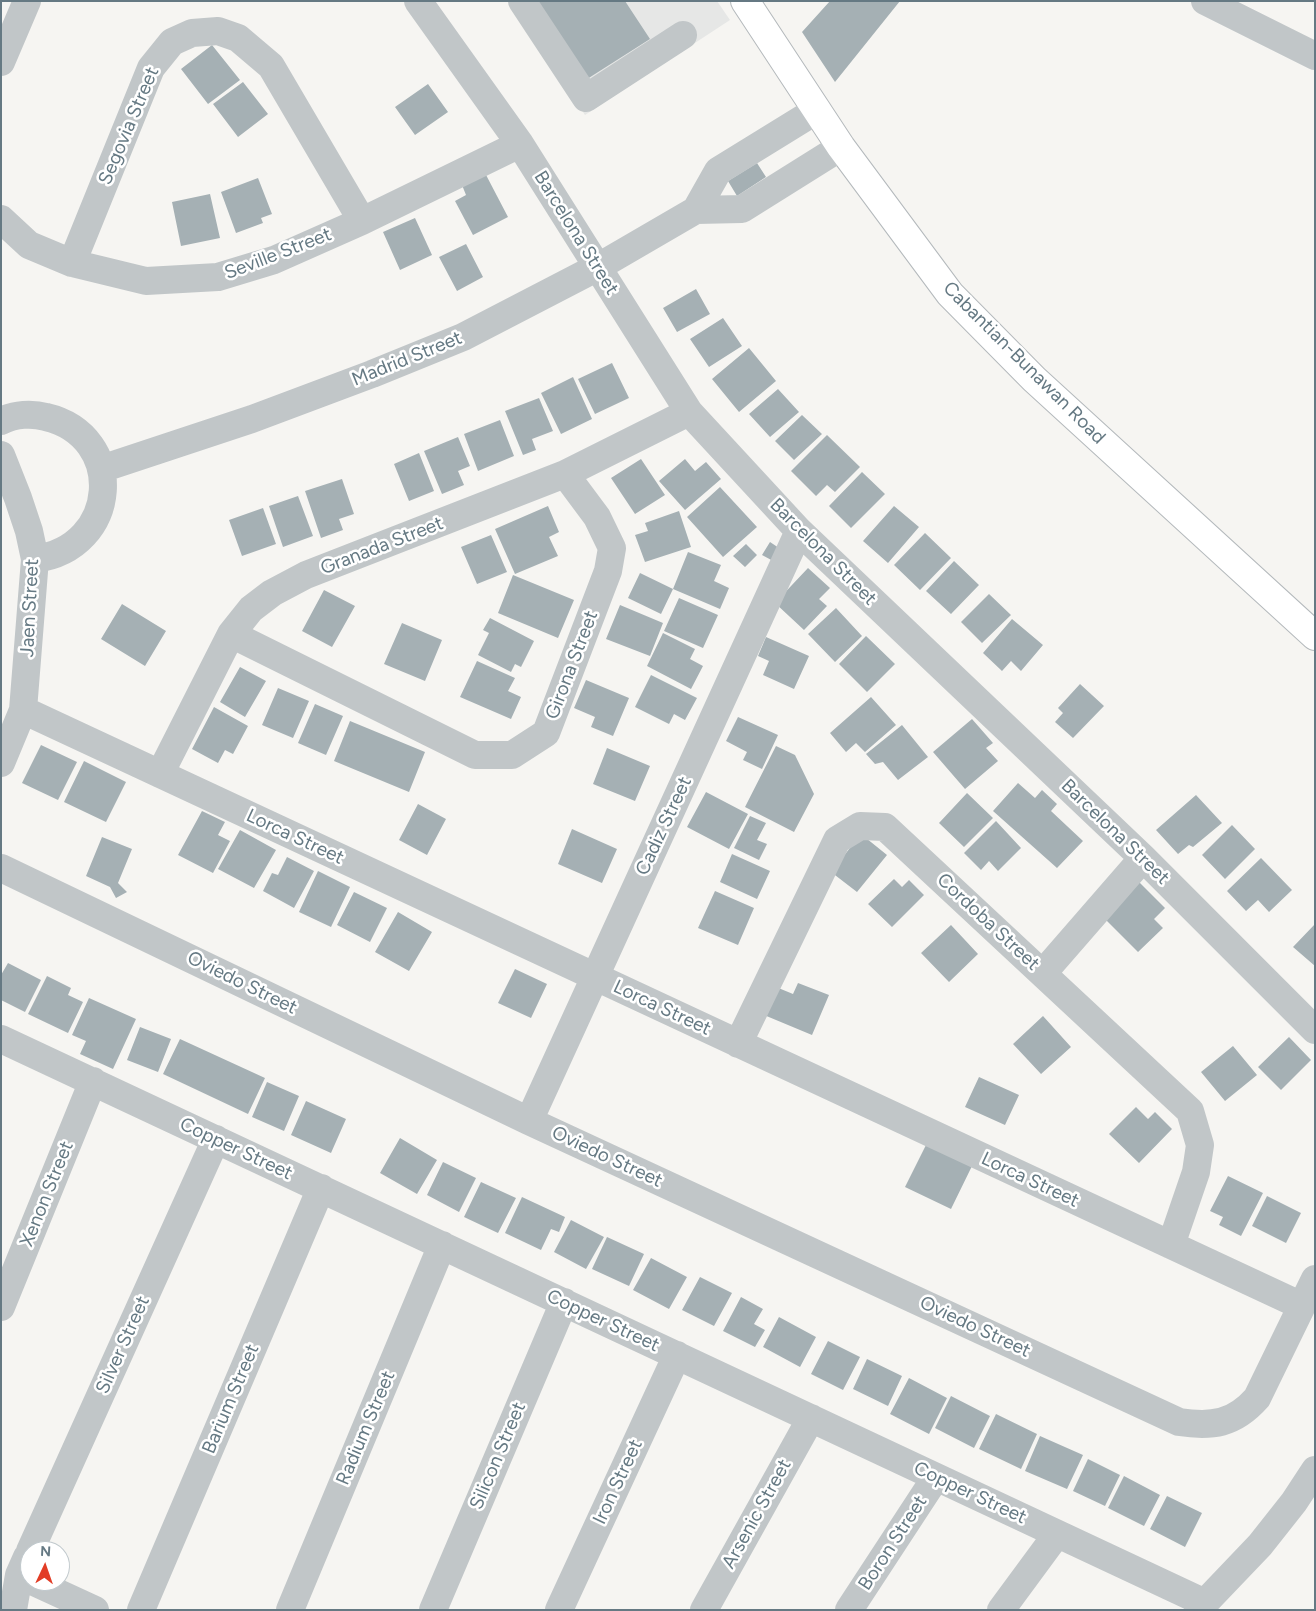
<!DOCTYPE html>
<style>
body{margin:0}
#map{position:relative;width:1316px;height:1611px;overflow:hidden;background:#f6f5f2;font-family:Figtree,sans-serif}
canvas{display:block}
.frame{position:absolute;inset:0;border:2px solid #657983;pointer-events:none}
.north{position:absolute;left:20px;top:1541px;width:50px;height:50px;box-sizing:border-box;background:#fff;border:1px solid #c1c9cd;border-radius:50%;rotate:3deg;font-size:14px;font-weight:700;line-height:20px;text-align:center;color:#657983}
.north::after{content:'';display:block;margin:auto;width:18px;height:22px;background:#e23d26;clip-path:polygon(50% 0,100% 100%,50% 72%,0 100%)}
</style>
<div id="map">
<canvas width="1316" height="1611"></canvas>
<div class="frame"></div>
<div class="north">N</div>
</div>
<script>
const ctx = document.querySelector('canvas').getContext('2d');
ctx.lineJoin = 'round';
function paint(path, color) { ctx.fillStyle = color; ctx.fill(path, 'evenodd'); }
function stroke(path, color, width, dash) { ctx.strokeStyle = color; ctx.lineWidth = width; ctx.lineCap = dash ? 'butt' : 'round'; ctx.setLineDash(dash || []); ctx.stroke(path); }
function label(font, color, halo, rows, align = 'center') {
  ctx.font = font + ' Figtree,sans-serif'; ctx.lineWidth = 5; ctx.setLineDash([]); ctx.textBaseline = 'middle'; ctx.strokeStyle = halo; ctx.fillStyle = color; for (const [text, x, y, turn = 0] of rows) {
    ctx.save(); ctx.translate(x, y); ctx.rotate((+turn || 0) * Math.PI / 180); ctx.textAlign = isNaN(turn) ? turn : align; if (halo) ctx.strokeText(text, 0, 0); ctx.fillText(text, 0, 0); ctx.restore();
  }
}
const built = new Path2D(`
 M510 1H717L730 20 585 115Z`);
const building = new Path2D(`
 M532 1H625L650 39 584 81Z
 M830 1H900L835 82 802 32Z
 M212 45 240 80 208 104 181 69Z
 M243 82 268 114 238 137 213 104Z
 M428 84 448 112 415 135 395 107Z
 M757 163 766 177 737 196 728 181Z
 M485 173 508 217 473 235 455 201 466 195 462 185Z
 M258 178 272 214 261 218 263 223 236 233 221 192Z
 M210 194 220 238 181 246 172 202Z
 M415 218 432 255 400 270 383 232Z
 M466 244 483 277 457 291 439 257Z
 M696 289 710 314 677 332 663 308Z
 M723 318 742 346 709 367 690 339Z
 M749 348 776 381 739 412 712 379Z
 M612 363 629 398 595 414 578 379Z
 M573 377 592 419 561 434 541 393Z
 M778 389 799 412 770 437 749 414Z
 M539 398 553 431 532 439 536 450 523 455 505 411Z
 M802 415 822 434 794 460 775 441Z
 M500 420 514 456 478 471 464 434Z
 M827 435 860 467 835 492 827 485 816 496 791 471Z
 M458 437 470 466 458 471 464 485 442 494 424 451Z
 M419 453 434 491 409 501 394 464Z
 M641 459 665 495 635 514 611 478Z
 M685 459 695 471 706 462 721 479 685 510 659 481Z
 M862 472 885 494 851 528 829 506Z
 M342 479 354 514 339 519 343 530 321 538 305 491Z
 M720 487 757 527 723 557 687 517Z
 M298 496 313 536 283 547 269 506Z
 M548 506 559 532 549 537 558 556 515 574 495 529Z
 M894 506 919 527 888 563 863 541Z
 M263 508 276 544 242 556 229 520Z
 M679 511 691 547 645 562 635 535 648 531 645 523Z
 M925 533 951 558 920 590 894 565Z
 M491 535 507 572 477 584 461 547Z
 M770 542 782 550 775 562 762 555Z
 M746 544 757 555 745 567 733 556Z
 M688 552 721 565 714 581 729 588 720 609 673 589Z
 M954 561 979 585 951 614 926 591Z
 M808 568 830 588 819 599 827 606 804 630 775 603Z
 M640 573 673 589 661 614 628 598Z
 M513 575 574 600 558 638 498 613Z
 M324 590 355 606 332 647 302 631Z
 M989 594 1011 615 982 643 961 622Z
 M679 598 718 615 703 648 664 631Z
 M122 604 166 631 145 666 101 639Z
 M620 605 663 623 650 656 606 639Z
 M836 608 862 636 835 662 808 634Z
 M490 618 534 641 521 667 515 664 511 672 478 655 489 633 483 630Z
 M1012 619 1043 645 1021 671 1011 661 1002 671 983 653Z
 M402 623 442 640 425 681 384 664Z
 M663 633 695 649 690 659 703 666 691 689 647 666Z
 M866 636 895 664 867 692 839 664Z
 M766 637 809 656 794 689 763 675 769 661 758 656Z
 M477 661 515 678 508 691 521 697 511 719 460 697Z
 M240 667 266 681 245 717 220 702Z
 M651 675 697 698 685 720 674 714 669 724 635 707Z
 M586 680 629 698 613 736 591 727 595 717 574 708Z
 M1080 684 1104 706 1073 738 1055 722 1063 713 1058 708Z
 M278 688 309 701 293 738 262 725Z
 M871 697 896 725 865 752 856 743 846 752 830 733Z
 M315 704 343 716 326 755 298 743Z
 M214 707 248 726 233 754 225 750 218 763 192 749Z
 M738 717 778 735 762 769 743 760 747 752 726 741Z
 M972 719 993 743 986 748 998 761 965 789 933 752Z
 M350 721 425 752 409 792 334 761Z
 M902 725 928 757 898 780 883 762 875 764 866 754Z
 M41 745 77 762 58 800 22 783Z
 M776 746 795 755 814 794 794 832 745 807Z
 M607 748 650 766 635 801 593 784Z
 M84 761 126 782 106 822 64 802Z
 M1018 783 1035 798 1042 790 1057 804 1051 811 1083 841 1057 868 993 811Z
 M706 792 748 814 729 849 687 827Z
 M967 793 993 818 964 847 939 823Z
 M1196 795 1222 823 1193 847 1189 845 1178 854 1156 830Z
 M418 804 446 819 427 855 399 840Z
 M202 811 225 822 218 835 230 841 213 873 178 855Z
 M750 816 766 823 757 840 767 844 759 860 734 848Z
 M996 821 1021 848 998 871 989 861 981 870 964 853Z
 M1232 825 1255 849 1225 879 1202 855Z
 M572 829 617 849 602 883 558 864Z
 M240 830 276 850 254 888 218 869Z
 M861 834 887 855 857 892 831 872Z
 M102 837 132 849 118 883 127 892 116 898 110 887 86 876Z
 M732 854 770 871 757 899 720 882Z
 M287 857 314 871 294 908 263 891 272 873 278 875Z
 M1261 858 1292 890 1269 912 1258 900 1246 911 1227 891Z
 M318 871 350 887 331 927 299 912Z
 M894 879 902 887 909 880 924 895 892 927 868 904Z
 M1139 882 1165 908 1154 919 1163 928 1138 952 1103 917Z
 M715 891 754 908 738 945 698 928Z
 M354 892 387 908 370 942 337 925Z
 M398 912 432 932 409 971 375 952Z
 M1315 924V966L1293 947Z
 M951 925 978 954 949 982 921 953Z
 M8 963 41 980 25 1012 1 1000V975Z
 M515 969 547 984 531 1018 498 1003Z
 M47 976 71 988 68 995 83 1002 68 1033 28 1014Z
 M798 983 829 995 812 1035 764 1015 776 987 793 994Z
 M89 998 136 1019 113 1069 80 1054 86 1041 72 1035Z
 M1043 1016 1071 1047 1041 1074 1013 1044Z
 M140 1027 171 1039 158 1072 127 1060Z
 M1289 1037 1311 1060 1281 1090 1258 1067Z
 M180 1039 265 1078 248 1114 163 1074Z
 M1233 1046 1257 1075 1225 1101 1201 1072Z
 M979 1077 1019 1095 1005 1125 965 1107Z
 M267 1082 299 1096 284 1131 252 1117Z
 M306 1101 346 1119 331 1153 291 1135Z
 M1136 1107 1148 1119 1155 1112 1172 1129 1139 1163 1109 1134Z
 M400 1138 437 1160 417 1194 380 1173Z
 M927 1143 972 1166 951 1209 905 1187Z
 M443 1162 476 1178 459 1212 427 1195Z
 M1228 1176 1263 1193 1241 1236 1219 1225 1223 1217 1210 1211Z
 M481 1182 516 1198 498 1233 464 1217Z
 M1267 1196 1301 1213 1286 1243 1252 1226Z
 M522 1197 565 1217 559 1232 551 1229 541 1250 505 1233Z
 M571 1220 604 1237 586 1269 554 1252Z
 M607 1237 644 1254 629 1286 592 1269Z
 M651 1258 687 1277 669 1309 633 1290Z
 M700 1277 732 1293 714 1326 682 1310Z
 M741 1297 763 1309 754 1324 765 1330 755 1347 723 1331Z
 M779 1317 816 1337 800 1367 763 1347Z
 M828 1341 860 1357 843 1390 811 1374Z
 M867 1359 902 1376 888 1406 853 1389Z
 M909 1378 947 1398 929 1434 890 1414Z
 M951 1396 990 1416 974 1448 935 1428Z
 M996 1414 1037 1434 1021 1469 979 1449Z
 M1040 1436 1083 1455 1067 1489 1025 1471Z
 M1088 1459 1120 1475 1105 1506 1073 1491Z
 M1124 1476 1160 1495 1144 1526 1108 1508Z
 M1167 1496 1202 1513 1185 1547 1150 1529Z`);
const minor = new Path2D(`
 M418 1 520 144 689 412 799 531 1143 858 1315 1030
 M522 1 586 98 683 35
 M1205 1 1315 56
 M1 62 27 1
 M696 210 718 171 817 110
 M1 219 29 245 72 263 146 281 218 277 274 260 362 221 520 144
 M72 263 151 68 172 42 192 33 218 31 238 38 271 66 362 221
 M1 421C15 414 32 413 46 417 127 436 120 548 35 559
 M1 455 18 498 29 531 35 559 23 710 1 763
 M101 469 252 419 372 374 463 337 598 267 696 210 742 209 841 147
 M231 634 475 755H512L546 733 608 571 612 548 597 517 565 474
 M23 710 1302 1306
 M160 774 231 634 251 609 272 593 306 575 565 474 689 412
 M1 868 529 1121 1179 1422C1212 1427 1234 1424 1257 1398L1315 1279
 M1043 973 1143 858
 M1 1039 1205 1603
 M738 1044 837 840 860 826 885 827 1190 1111 1200 1145 1196 1172 1171 1245
 M529 1121 799 531
 M1 1307 93 1081
 M30 1551 216 1139
 M32 1581 95 1610
 M13 1610 19 1575 27 1557
 M141 1610 321 1188
 M290 1610 442 1245
 M433 1610 564 1302
 M559 1610 677 1355
 M704 1610 811 1418
 M849 1610 936 1477
 M1001 1610 1057 1534
 M1198 1610 1260 1545 1294 1502 1315 1470`);
const major = new Path2D(`
 M745 1 841 147 950 294 1034 379 1315 636`);
const streetNames = [
 ["Segovia Street",129,126,-67],
 ["Barcelona Street",576,233,58],
 ["Seville Street",278,254,-21],
 ["Madrid Street",407,359,-22],
 ["Cabantian-Bunawan Road",1024,363,45],
 ["Granada Street",382,546,-21],
 ["Barcelona Street",823,552,45],
 ["Jaen Street",30,608,-87],
 ["Girona Street",572,665,-69],
 ["Cadiz Street",664,826,-65],
 ["Barcelona Street",1115,832,44],
 ["Lorca Street",295,837,25],
 ["Cordoba Street",988,922,43],
 ["Oviedo Street",242,983,26],
 ["Lorca Street",662,1008,25],
 ["Copper Street",236,1149,25],
 ["Oviedo Street",607,1157,25],
 ["Lorca Street",1030,1180,25],
 ["Xenon Street",47,1194,-68],
 ["Copper Street",603,1321,25],
 ["Oviedo Street",975,1327,25],
 ["Silver Street",123,1345,-66],
 ["Barium Street",231,1399,-67],
 ["Radium Street",366,1428,-67],
 ["Silicon Street",498,1456,-67],
 ["Iron Street",618,1482,-65],
 ["Copper Street",970,1493,25],
 ["Arsenic Street",757,1514,-61],
 ["Boron Street",893,1543,-57]
];
paint(built, '#e6e7e6');
paint(building, '#a5b0b4');
stroke(major, '#b4b9bc', 30);
stroke(minor, '#c1c6c8', 28);
stroke(major, '#fff', 28);
label('19px', '#657983', '#fff', streetNames);
</script>
